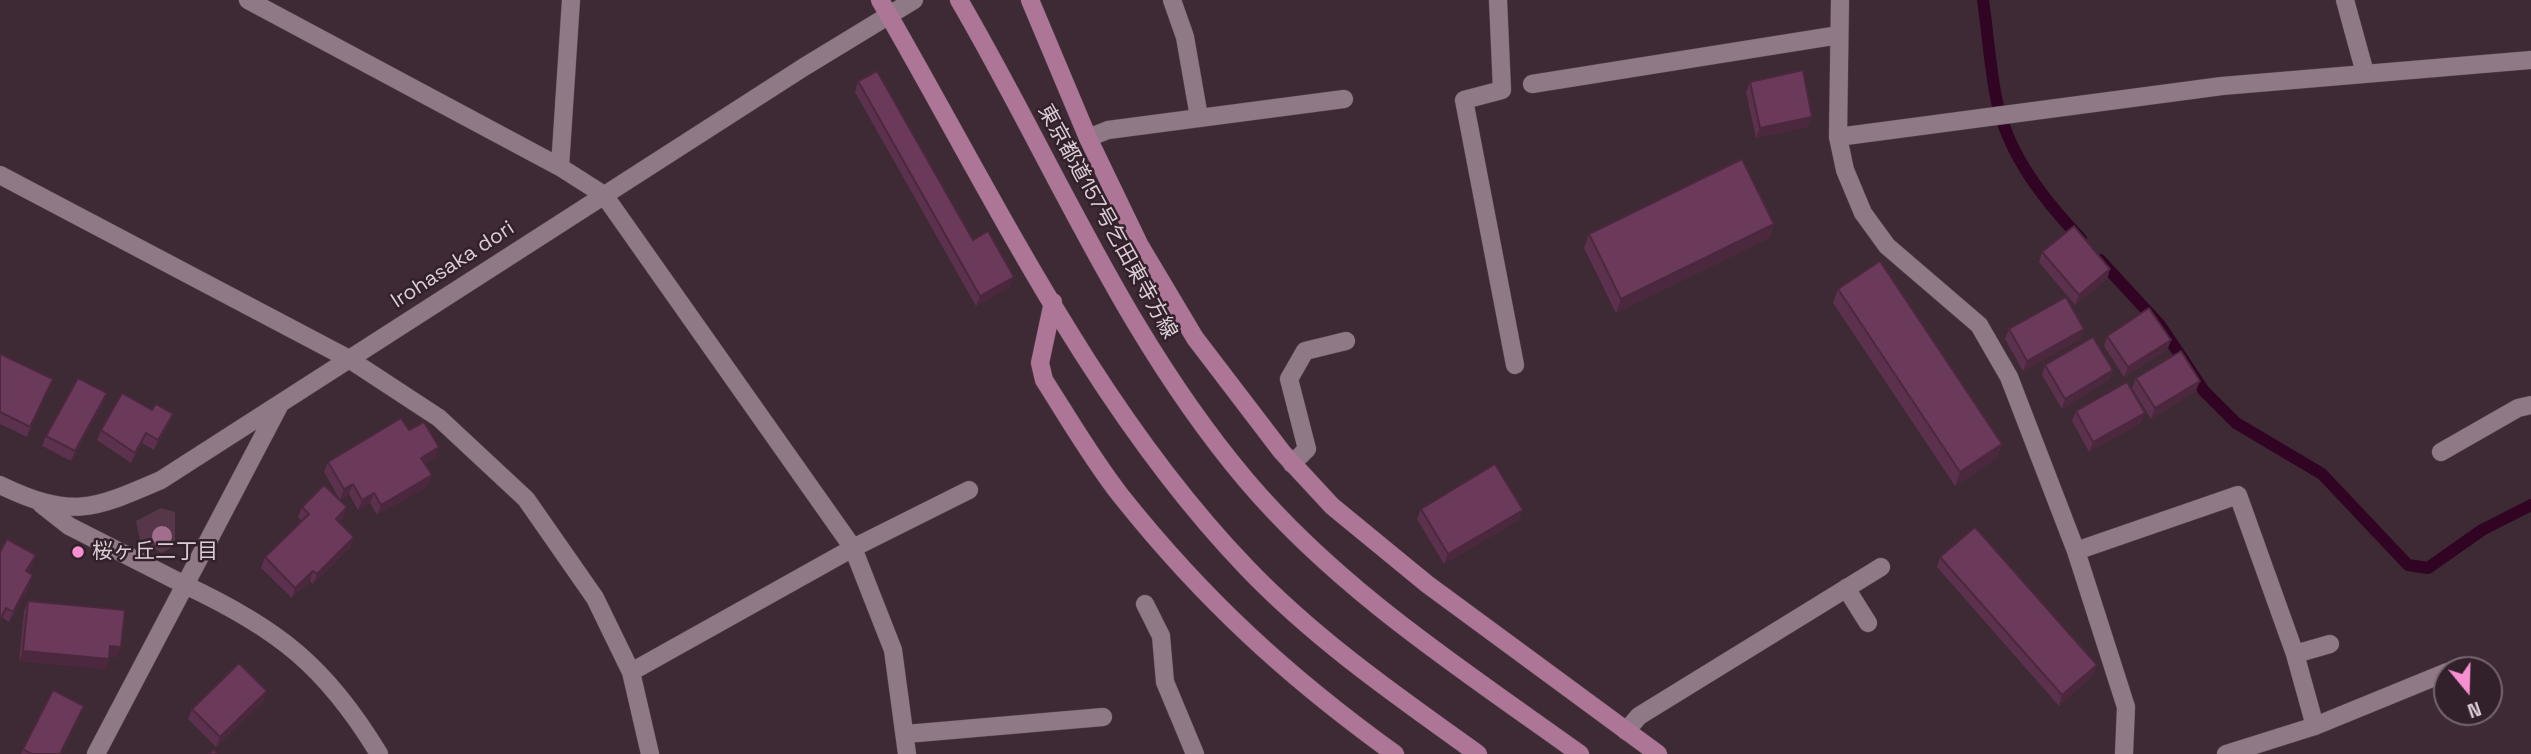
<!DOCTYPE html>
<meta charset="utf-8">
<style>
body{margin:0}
#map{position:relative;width:2531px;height:754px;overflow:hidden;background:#3d2a35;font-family:"Space Grotesk",sans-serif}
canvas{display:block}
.north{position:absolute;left:2433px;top:656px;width:70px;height:70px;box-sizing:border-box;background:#32202b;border:2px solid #75656f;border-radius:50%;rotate:161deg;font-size:19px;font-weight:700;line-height:28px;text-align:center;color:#dacdd4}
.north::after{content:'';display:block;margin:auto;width:24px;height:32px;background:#f690d0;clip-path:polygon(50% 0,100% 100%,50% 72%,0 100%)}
</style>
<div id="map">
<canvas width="2531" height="754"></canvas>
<div class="north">N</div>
</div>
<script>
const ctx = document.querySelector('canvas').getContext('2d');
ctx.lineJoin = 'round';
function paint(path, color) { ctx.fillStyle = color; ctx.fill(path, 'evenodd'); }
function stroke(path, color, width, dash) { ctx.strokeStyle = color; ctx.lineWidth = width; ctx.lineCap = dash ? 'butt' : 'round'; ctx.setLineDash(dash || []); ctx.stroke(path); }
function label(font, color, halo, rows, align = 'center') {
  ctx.font = font + ' "Space Grotesk","Noto Sans JP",sans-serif'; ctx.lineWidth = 5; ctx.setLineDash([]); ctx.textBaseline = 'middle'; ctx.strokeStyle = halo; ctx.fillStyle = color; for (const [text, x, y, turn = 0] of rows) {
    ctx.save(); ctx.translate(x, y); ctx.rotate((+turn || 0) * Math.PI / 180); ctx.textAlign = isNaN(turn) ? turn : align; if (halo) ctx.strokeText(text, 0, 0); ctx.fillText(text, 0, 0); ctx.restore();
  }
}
const green = new Path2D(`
 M161 508 175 512V546L161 553 140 540 136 521Z`);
const stream = new Path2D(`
 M1983 0C1988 34 1990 69 1997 102 2009 156 2044 200 2081 239
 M2100 260 2160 325 2204 391 2236 423 2322 474 2408 565 2428 568 2482 530 2531 505`);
const minor = new Path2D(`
 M248 0 560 167 604 195 853 548 893 650 907 754
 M1172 0 1185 37 1199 117
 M1498 0 1502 90 1464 100 1515 365
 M1840 0 1838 137 1845 170 1863 213 1887 246 1979 325 2009 377 2076 551 2126 707 2124 754
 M2345 0 2365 73
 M1532 84 1839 35
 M1838 137 2222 86 2531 60
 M1088 138 1108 130 1344 99
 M560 167 571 0
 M0 175 349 359 439 418 526 499 595 598 631 672 650 754
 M2441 452 2518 408 2531 405
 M1292 464 1307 449 1289 379 1305 351 1346 341
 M0 485C71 519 92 510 161 480L804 67 914 0
 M41 504 69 526 185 585 279 406
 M2076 551 2238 495 2295 654 2315 726
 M1846 588 1868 623
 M1145 604 1161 636 1165 682 1195 754
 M2295 654 2330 644
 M2452 670 2462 666
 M631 672 853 548 969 490
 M1626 731 1639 716 1881 567
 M906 734 1103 717
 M96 754 185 585C277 628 326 666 379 754
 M2226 754 2315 726 2447 672`);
const major = new Path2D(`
 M880 0C992 193 1092 407 1247 568 1316 640 1397 696 1478 754
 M959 0C1053 161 1124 336 1246 480 1340 591 1463 670 1580 754
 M1030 0 1088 138 1139 244 1195 338 1282 452 1332 506 1427 584 1658 754
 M1053 302 1040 363 1044 380C1069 419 1092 459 1121 496 1203 599 1288 677 1395 754`);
const trees = [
 [162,536]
];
const wall = new Path2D(`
 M858 81 973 240 1010 287 976 306 855 92Z
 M1750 82 1808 127 1756 138 1746 92Z
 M1774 224 1769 238 1616 313 1584 248 1589 234Z
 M2042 252 2110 269 2107 279 2075 305 2039 262Z
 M1838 289 2002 444 1997 458 1955 486 1833 303Z
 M2009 329 2081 339 2023 371 2005 339Z
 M2107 336 2171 340 2167 350 2124 377 2104 346Z
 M0 354 49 389 27 437 0 424Z
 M2045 365 2113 370 2109 380 2062 409 2042 375Z
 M2136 378 2196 391 2151 419 2132 388Z
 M107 393 103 403 71 461 42 446 46 436Z
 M152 410 173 414 169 424 154 450 142 443 131 463 97 440 101 430Z
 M2076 411 2141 423 2089 452 2072 421Z
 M409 430 436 457 425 464 428 486 377 515 370 503 358 510 349 494 340 500 324 472 328 462Z
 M302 507 344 517 339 522 354 537 350 547 313 584 310 581 292 598 261 568 265 557 302 521 298 517Z
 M1421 509 1519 520 1444 564 1417 519Z
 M0 552 33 565 28 572 30 585 9 622 3 618Z
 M1940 557 2093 675 2059 706 1937 567Z
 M28 601 117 657 109 656 106 669 19 661 24 611Z
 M267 691 263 701 216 747 188 719 192 709Z
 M84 706 80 716 61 754H21L23 749Z`);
const shadedWall = new Path2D(`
 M1812 117 1808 127 1756 138 1760 128Z
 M1774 224 1769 238 1616 313 1621 299Z
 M2110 269 2107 279 2075 305 2079 295Z
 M1014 277 1010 287 976 306 980 296Z
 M2084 329 2081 339 2023 371 2027 361Z
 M2171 340 2167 350 2124 377 2128 367Z
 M2113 370 2109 380 2062 409 2065 399Z
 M53 379 49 389 27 437 30 427Z
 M2200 381 2196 391 2151 419 2155 408Z
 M107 393 103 403 71 461 75 451Z
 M2145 413 2141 423 2089 452 2093 442Z
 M173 414 169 424 154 450 158 440Z
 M146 433 142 443 131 463 135 453Z
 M2002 444 1997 458 1955 486 1960 472Z
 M439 447 436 457 418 468 421 458Z
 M432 475 428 486 377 515 381 505Z
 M353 484 349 494 340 500 344 489Z
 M374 493 370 503 358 510 362 500Z
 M347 507 344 517 332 529 336 519Z
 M1523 510 1519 520 1444 564 1448 554Z
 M354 537 350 547 313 584 317 574Z
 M36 555 33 565 23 582 26 571Z
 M313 571 310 581 292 598 295 588Z
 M33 575 30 585 9 622 13 612Z
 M110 646 121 647 117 657 107 656Z
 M23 651 109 659 106 669 19 661Z
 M2097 665 2093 675 2059 706 2062 695Z
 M267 691 263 701 216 747 220 737Z
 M84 706 80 716 61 754H60Z`);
const building = new Path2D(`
 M1803 70 1812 117 1760 128 1750 82Z
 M877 71 973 240 988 231 1014 277 980 296 858 81Z
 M1742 159 1774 224 1621 299 1589 234Z
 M2074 226 2110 269 2079 295 2042 252Z
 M1880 261 2002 444 1960 472 1838 289Z
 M2066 297 2084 329 2027 361 2009 329Z
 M2149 308 2171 340 2128 367 2107 336Z
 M2093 337 2113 370 2065 399 2045 365Z
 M2181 351 2200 381 2155 408 2136 378Z
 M0 354 53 379 30 427 0 412Z
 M78 378 107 393 75 451 46 436Z
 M2127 382 2145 413 2093 442 2076 411Z
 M122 393 152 410 156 404 173 414 158 440 146 433 135 453 101 430Z
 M401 418 409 430 424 422 439 447 421 458 432 475 381 505 374 493 362 500 353 484 344 489 328 462Z
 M1495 464 1523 510 1448 554 1421 509Z
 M324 485 347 507 336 519 354 537 317 574 313 571 295 588 265 557 309 514 302 507Z
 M1975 527 2097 665 2062 695 1940 557Z
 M7 539 36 555 26 571 33 575 13 612 6 608 0 620V552Z
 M28 601 125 610 121 647 110 646 109 659 23 651Z
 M239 663 267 691 220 737 192 709Z
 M53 690 84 706 60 754H32L23 749Z
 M214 750 217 754H208Z`);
const markers = [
 [78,552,7,"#f690d0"]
];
const streetNames = [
 ["東京都道157号乞田東寺方線",1107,222,61],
 ["Irohasaka dori",453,265,-33]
];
const poiNames = [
 ["桜ヶ丘二丁目",92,552]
];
paint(green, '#56374a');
stroke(stream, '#310423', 12);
stroke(minor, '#564650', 19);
stroke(major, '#564650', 19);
stroke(minor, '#907986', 18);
stroke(major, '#ad7697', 18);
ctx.fillStyle = '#a26e8e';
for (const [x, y] of trees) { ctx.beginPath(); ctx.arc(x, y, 10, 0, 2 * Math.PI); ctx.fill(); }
paint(wall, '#5c314d');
paint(shadedWall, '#4b283e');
paint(building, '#6b3959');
stroke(building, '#4b283e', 2);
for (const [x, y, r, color] of markers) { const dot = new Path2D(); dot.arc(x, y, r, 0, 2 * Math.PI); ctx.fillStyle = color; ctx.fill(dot); stroke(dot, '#32202b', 2.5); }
label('21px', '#dacdd4', '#32202b', streetNames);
label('21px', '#dacdd4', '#32202b', poiNames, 'left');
</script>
